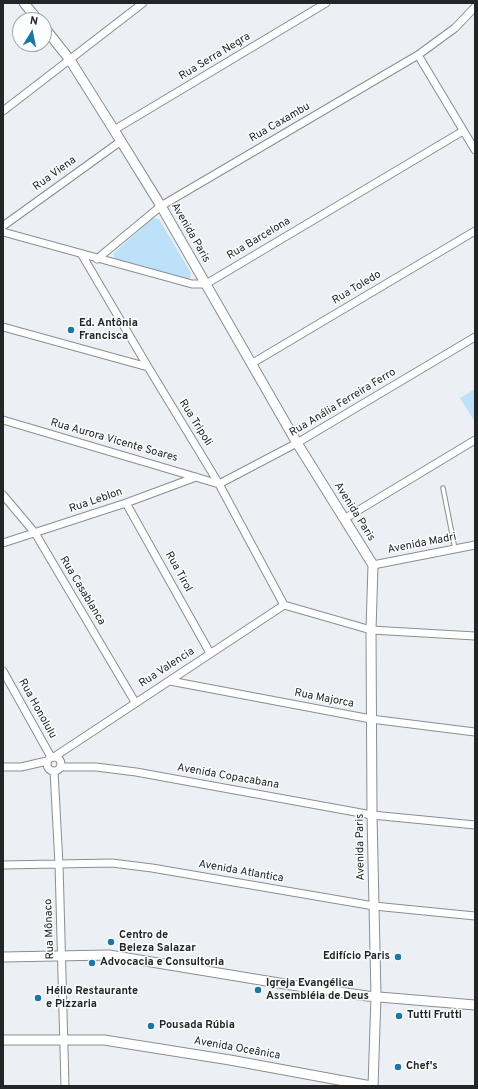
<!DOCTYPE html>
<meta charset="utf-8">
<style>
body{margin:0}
#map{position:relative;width:478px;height:1089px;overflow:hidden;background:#ecf0f4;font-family:Overpass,sans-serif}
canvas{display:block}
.frame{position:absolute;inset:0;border:4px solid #232526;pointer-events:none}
.north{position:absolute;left:12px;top:12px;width:40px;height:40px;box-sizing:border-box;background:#fbfdfe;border:1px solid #a5a7a8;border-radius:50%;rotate:10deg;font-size:11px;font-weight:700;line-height:16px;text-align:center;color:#232526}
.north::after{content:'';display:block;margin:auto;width:14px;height:18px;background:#1c77a5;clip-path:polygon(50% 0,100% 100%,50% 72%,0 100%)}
</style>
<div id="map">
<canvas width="478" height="1089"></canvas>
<div class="frame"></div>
<div class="north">N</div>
</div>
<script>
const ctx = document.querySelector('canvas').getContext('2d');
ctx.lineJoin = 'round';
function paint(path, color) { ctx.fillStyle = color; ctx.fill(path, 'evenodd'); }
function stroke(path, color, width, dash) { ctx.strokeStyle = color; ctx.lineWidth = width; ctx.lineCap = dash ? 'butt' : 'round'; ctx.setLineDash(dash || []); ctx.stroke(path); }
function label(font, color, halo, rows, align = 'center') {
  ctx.font = font + ' Overpass,sans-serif'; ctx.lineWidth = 3; ctx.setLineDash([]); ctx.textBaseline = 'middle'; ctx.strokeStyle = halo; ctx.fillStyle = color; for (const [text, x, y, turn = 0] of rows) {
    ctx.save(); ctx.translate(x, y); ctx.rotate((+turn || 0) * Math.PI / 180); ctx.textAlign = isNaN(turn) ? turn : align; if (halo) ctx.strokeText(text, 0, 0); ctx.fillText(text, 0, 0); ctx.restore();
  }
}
const green = new Path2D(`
 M153 218 159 219 191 273 190 278 186 280 117 261 114 258V253Z
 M475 389V422L460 398Z`);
const service = new Path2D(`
 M443 488 455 549`);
const minor = new Path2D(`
 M418 55 475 150
 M3 111 143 3
 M114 130 326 3
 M3 226 121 141
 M3 232 192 284H206L463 131
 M82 255 148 367 219 484 284 605
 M97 259 161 206 418 55 455 28 475 7
 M3 327 148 367
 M251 364 475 231
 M3 420 219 484 297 443 475 337
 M3 495 35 533 135 702
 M126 503 210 653
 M344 519 475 440
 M3 543 126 503 196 477
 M373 565 475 545
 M284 605 371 630 475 636
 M3 671 51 757
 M170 681 371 719 475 732
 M47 764a7 7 0 1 1 14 0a7 7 0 1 1-14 0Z
 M54 757 284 605
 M3 767H21L47 761
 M60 767H96L136 772 372 815 475 825
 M54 771 59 864 65 1086
 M3 865 112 863 152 868 374 906 475 916`);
const tertiary = new Path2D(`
 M24 3 38 20
 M44 27 70 60 114 130 161 206 297 443 373 565 371 630 372 815 376 996 373 1086
 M3 957 109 955 291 985 367 996 475 1005
 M3 1040H104L230 1060 371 1086`);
const markers = [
 [71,330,4,"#1c77a5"],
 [111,942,4,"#1c77a5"],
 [398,957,4,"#1c77a5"],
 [92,963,4,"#1c77a5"],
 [258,990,4,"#1c77a5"],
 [38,998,4,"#1c77a5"],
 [399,1016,4,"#1c77a5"],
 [151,1026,4,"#1c77a5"],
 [398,1067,4,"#1c77a5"]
];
const streetNames = [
 ["Rua Serra Negra",215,57,-31],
 ["Rua Caxambu",280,123,-30],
 ["Rua Viena",55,174,-36],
 ["Avenida Paris",190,233,60],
 ["Rua Barcelona",259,239,-31],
 ["Rua Toledo",357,288,-31],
 ["Rua Anália Ferreira Ferro",343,403,-31],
 ["Rua Tripoli",195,423,58],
 ["Rua Aurora Vicente Soares",114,441,16],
 ["Rua Leblon",96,501,-19],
 ["Avenida Paris",354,512,58],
 ["Avenida Madri",422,544,-11],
 ["Rua Tirol",178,572,61],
 ["Rua Casablanca",82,591,59],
 ["Rua Valencia",167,668,-33],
 ["Rua Majorca",324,699,11],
 ["Rua Honolulu",37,709,61],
 ["Avenida Copacabana",228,777,10],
 ["Avenida Paris",361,847,-91],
 ["Avenida Atlantica",241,872,10],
 ["Rua Mônaco",50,929,-92],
 ["Avenida Oceânica",237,1049,10]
];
const poiNames = [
 ["Ed. Antônia",79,324],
 ["Francisca",79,337],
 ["Centro de",119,936],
 ["Beleza Salazar",119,949],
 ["Edifício Paris",390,957,"right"],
 ["Advocacia e Consultoria",100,963],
 ["Igreja Evangélica",266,984],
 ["Assembléia de Deus",266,997],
 ["Hélio Restaurante",46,992],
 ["e Pizzaria",46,1005],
 ["Tutti Frutti",407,1016],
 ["Pousada Rúbia",159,1026],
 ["Chef's",406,1067]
];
paint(green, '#bde1f9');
stroke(service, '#8a8e91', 5.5);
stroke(minor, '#8a8e91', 9);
stroke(tertiary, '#8a8e91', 11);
stroke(service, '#fff', 3.5);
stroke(minor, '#fff', 7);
stroke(tertiary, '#fff', 9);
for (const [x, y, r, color] of markers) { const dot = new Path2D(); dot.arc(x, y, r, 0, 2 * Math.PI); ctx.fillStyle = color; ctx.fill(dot); stroke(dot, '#fbfdfe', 1.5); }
label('11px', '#232526', '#fbfdfe', streetNames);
label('bold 11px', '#232526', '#fbfdfe', poiNames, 'left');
</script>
